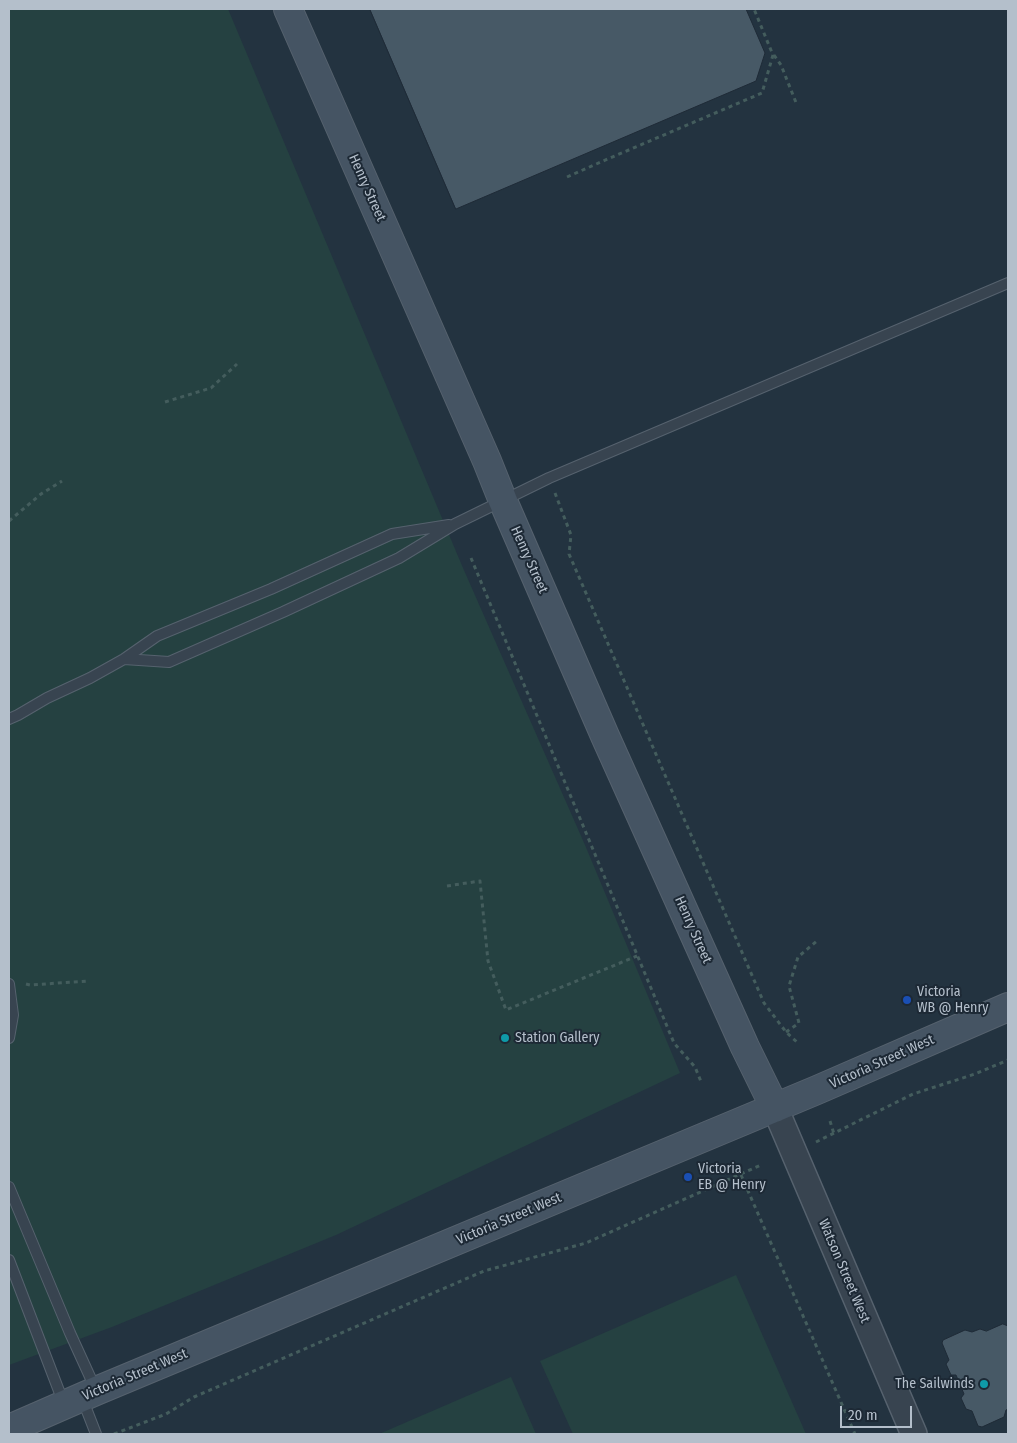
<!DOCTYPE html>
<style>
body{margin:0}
#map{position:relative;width:1017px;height:1443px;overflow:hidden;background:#233340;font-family:"Fira Sans Condensed",sans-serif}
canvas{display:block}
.frame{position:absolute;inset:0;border:10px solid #b4bfcb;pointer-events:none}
.scale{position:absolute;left:840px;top:1406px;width:72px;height:22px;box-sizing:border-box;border:2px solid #b4bfcb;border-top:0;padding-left:6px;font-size:15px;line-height:18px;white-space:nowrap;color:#b4bfcb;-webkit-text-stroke:4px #1d2935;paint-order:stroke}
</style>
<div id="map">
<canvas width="1017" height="1443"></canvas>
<div class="frame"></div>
<div class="scale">20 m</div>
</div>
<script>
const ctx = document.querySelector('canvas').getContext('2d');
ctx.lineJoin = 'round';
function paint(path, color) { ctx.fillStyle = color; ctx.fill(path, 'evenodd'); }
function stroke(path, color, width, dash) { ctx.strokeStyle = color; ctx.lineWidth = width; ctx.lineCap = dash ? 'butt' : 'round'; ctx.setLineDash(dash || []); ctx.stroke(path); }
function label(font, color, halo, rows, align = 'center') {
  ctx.font = font + ' "Fira Sans Condensed",sans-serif'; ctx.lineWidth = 4; ctx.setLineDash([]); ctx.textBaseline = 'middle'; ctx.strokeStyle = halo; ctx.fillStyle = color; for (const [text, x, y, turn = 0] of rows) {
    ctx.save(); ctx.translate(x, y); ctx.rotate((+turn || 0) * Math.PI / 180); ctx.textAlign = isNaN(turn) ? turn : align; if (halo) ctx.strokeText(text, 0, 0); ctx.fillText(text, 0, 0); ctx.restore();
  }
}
const green = new Path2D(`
 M9 9H228L463 568 585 845 680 1073 336 1235 112 1327 9 1365Z
 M736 1275 806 1434H573L540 1361Z
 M511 1377 536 1434H379Z`);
const building = new Path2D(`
 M370 9H746L765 53 756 81 456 209Z
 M1003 1324 1008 1326V1409L1006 1410 1004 1417 982 1427 978 1426 972 1411 966 1409 961 1398 964 1394 956 1375H951L946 1364 949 1360 942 1343 943 1340 965 1330 972 1332 980 1329 986 1331Z`);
const path = new Path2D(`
 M774 55 781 65 797 105
 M567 177 603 161 762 93 773 55 754 9
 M165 402 211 388 237 364
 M555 493 571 535 569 554 764 1003 786 1032 798 1043
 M9 521 41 494 62 481
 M471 558 674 1043 695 1067 702 1084
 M447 886 480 881 488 961 506 1010 637 956
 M26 984 30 985 88 981
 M786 1032 799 1023 789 986 798 957 818 940
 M830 1121 834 1134
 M816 1142 913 1094 975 1074 1008 1060
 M741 1175 855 1434
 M114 1434 166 1414 194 1397 484 1271 586 1243 761 1165`);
const service = new Path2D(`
 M124 659 169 662 283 612 399 558 455 524 549 478 1008 283
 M9 719 18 715 47 698 90 678 124 659 157 636 271 589 392 534 449 525
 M9 984 13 1015 9 1038
 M9 1187 70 1333 96 1390
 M9 1260 64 1404
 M82 1398 96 1434`);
const tertiary = new Path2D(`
 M775 1108 914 1434`);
const secondary = new Path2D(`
 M288 9 487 461 503 501 605 736 745 1047 775 1108
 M9 1429 96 1391 817 1090 1008 1007`);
const markers = [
 [907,1000,5,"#1a4fb4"],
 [505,1038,5,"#0f9aa8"],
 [688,1177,5,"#1a4fb4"],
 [984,1384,5,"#0f9aa8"]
];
const streetNames = [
 ["Henry Street",367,188,66],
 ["Henry Street",529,560,66],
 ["Henry Street",693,930,66],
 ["Victoria Street West",882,1062,-24],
 ["Victoria Street West",509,1219,-23],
 ["Watson Street West",844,1271,67],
 ["Victoria Street West",135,1375,-23]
];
const poiNames = [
 ["Victoria",917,992],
 ["WB @ Henry",917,1008],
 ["Station Gallery",515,1038],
 ["Victoria",698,1169],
 ["EB @ Henry",698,1185],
 ["The Sailwinds",974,1384,"right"]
];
paint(green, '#254141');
paint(building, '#475966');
stroke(building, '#1f2b37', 1);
stroke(service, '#56626e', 12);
stroke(tertiary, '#56626e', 28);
stroke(secondary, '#56626e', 30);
stroke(path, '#445d5d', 3, [4, 4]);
stroke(service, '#384450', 10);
stroke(tertiary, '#384450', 25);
stroke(secondary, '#455463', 28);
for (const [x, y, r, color] of markers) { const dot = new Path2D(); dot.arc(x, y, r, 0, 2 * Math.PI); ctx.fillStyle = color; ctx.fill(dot); stroke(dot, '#1d2935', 2); }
label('14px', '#b4bfcb', '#1d2935', streetNames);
label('14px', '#b4bfcb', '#1d2935', poiNames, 'left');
</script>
